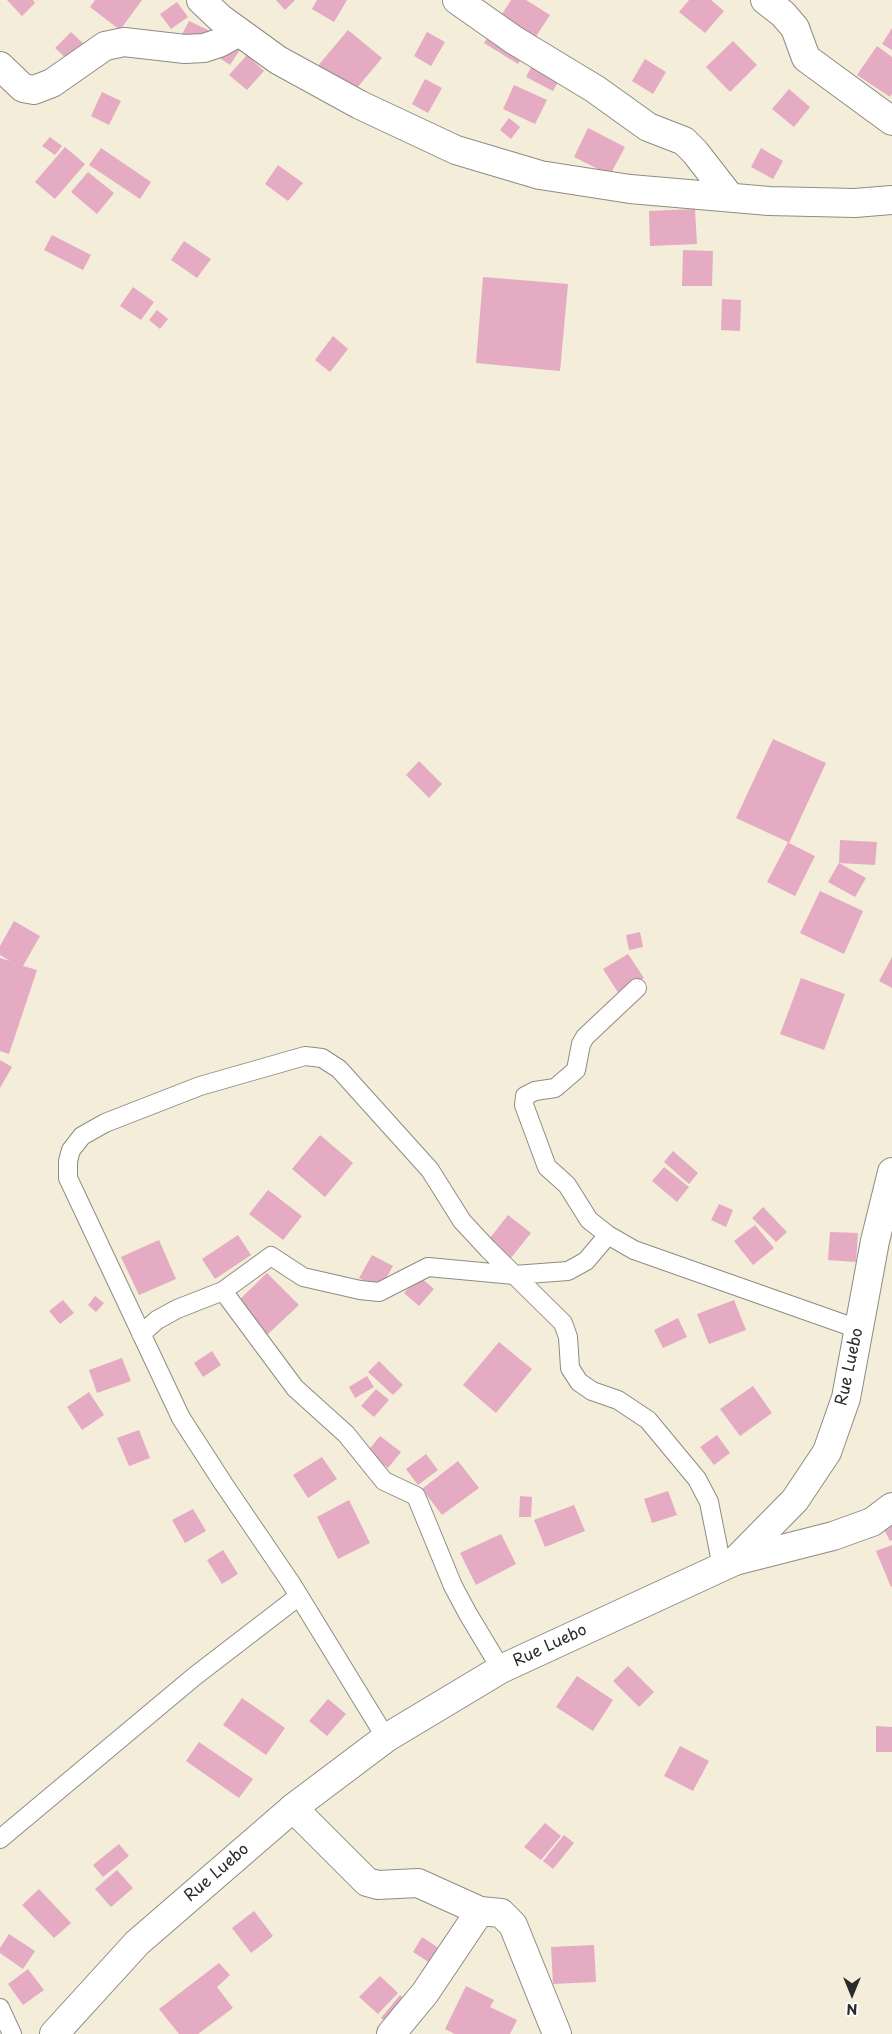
<!DOCTYPE html>
<style>
body{margin:0}
#map{position:relative;width:892px;height:2034px;overflow:hidden;background:#f3edd9;font-family:"Playpen Sans",sans-serif}
canvas{display:block}
.north{position:absolute;left:827px;top:1969px;width:50px;height:50px;-webkit-text-stroke:4px #fff;paint-order:stroke;rotate:180deg;font-size:14px;font-weight:700;line-height:20px;text-align:center;color:#2b2b2b}
.north::after{content:'';display:block;margin:auto;width:18px;height:22px;background:#2b2b2b;clip-path:polygon(50% 0,100% 100%,50% 72%,0 100%)}
</style>
<div id="map">
<canvas width="892" height="2034"></canvas>
<div class="north">N</div>
</div>
<script>
const ctx = document.querySelector('canvas').getContext('2d');
ctx.lineJoin = 'round';
function paint(path, color) { ctx.fillStyle = color; ctx.fill(path, 'evenodd'); }
function stroke(path, color, width, dash) { ctx.strokeStyle = color; ctx.lineWidth = width; ctx.lineCap = dash ? 'butt' : 'round'; ctx.setLineDash(dash || []); ctx.stroke(path); }
function label(font, color, halo, rows, align = 'center') {
  ctx.font = font + ' "Playpen Sans",sans-serif'; ctx.lineWidth = 5; ctx.setLineDash([]); ctx.textBaseline = 'middle'; ctx.strokeStyle = halo; ctx.fillStyle = color; for (const [text, x, y, turn = 0] of rows) {
    ctx.save(); ctx.translate(x, y); ctx.rotate((+turn || 0) * Math.PI / 180); ctx.textAlign = isNaN(turn) ? turn : align; if (halo) ctx.strokeText(text, 0, 0); ctx.fillText(text, 0, 0); ctx.restore();
  }
}
const building = new Path2D(`
 M7 0H33L35 3 22 16Z
 M95 0H142L120 30 90 7Z
 M276 0H295L285 10Z
 M317 0H347L334 22 312 9Z
 M511 0H526L550 15 518 64 484 43Z
 M689 0H711L724 11 705 33 679 12Z
 M177 2 188 17 171 29 160 14Z
 M189 21 210 31 201 47 181 36Z
 M892 28V50L882 44Z
 M348 30 382 58 351 95 317 67Z
 M71 32 85 45 69 61 55 48Z
 M427 32 445 42 431 66 414 56Z
 M229 40 241 48 230 65 218 57Z
 M733 41 757 65 730 92 706 67Z
 M877 46 892 57V94L890 97 857 75Z
 M247 55 264 71 247 90 229 75Z
 M537 56 565 70 553 91 526 77Z
 M645 59 666 72 653 94 632 81Z
 M425 79 442 88 428 113 412 104Z
 M514 85 547 100 535 124 503 109Z
 M789 89 810 107 794 127 772 109Z
 M102 92 121 101 109 125 91 116Z
 M509 118 520 127 511 139 500 130Z
 M588 128 625 147 610 175 574 157Z
 M50 137 62 146 55 155 42 146Z
 M65 147 85 164 55 199 35 182Z
 M101 148 151 182 140 199 89 165Z
 M761 148 783 161 773 179 751 167Z
 M278 165 303 183 288 201 265 184Z
 M88 172 114 193 97 214 71 192Z
 M695 209 697 244 650 246 649 211Z
 M52 235 91 255 83 270 44 250Z
 M184 241 211 259 197 278 171 260Z
 M683 250 713 251 712 286H682Z
 M483 277 568 284 560 371 476 363Z
 M133 287 154 302 141 320 120 306Z
 M722 299 741 300 740 331 721 330Z
 M157 310 168 319 160 329 149 320Z
 M333 336 348 349 330 372 315 360Z
 M773 739 826 763 789 843 815 856 795 896 767 882 788 842 736 818Z
 M419 761 442 784 429 798 406 775Z
 M840 840 877 842 875 865 839 863 866 878 855 897 828 882 839 863Z
 M820 891 863 911 844 954 800 933Z
 M14 921 40 936 23 966 37 970 9 1054 0 1051V958L10 961 0 955V946Z
 M640 932 643 947 629 950 626 935Z
 M628 954 644 978 619 994 603 969Z
 M892 957V988L879 981Z
 M801 978 845 994 824 1050 780 1034Z
 M0 1060 12 1067 0 1088Z
 M320 1135 353 1163 325 1197 292 1169Z
 M673 1151 698 1173 689 1184 664 1162Z
 M664 1167 689 1187 677 1202 652 1181Z
 M268 1190 302 1216 283 1240 249 1214Z
 M719 1204 733 1210 726 1227 711 1220Z
 M763 1207 787 1232 776 1242 752 1218Z
 M508 1215 531 1233 510 1259 487 1242Z
 M755 1225 774 1248 753 1265 734 1241Z
 M830 1232 858 1233 856 1262 828 1260Z
 M238 1235 251 1255 215 1279 202 1259Z
 M159 1240 176 1279 139 1295 121 1257Z
 M372 1255 393 1266 380 1289 359 1278Z
 M267 1273 299 1305 267 1335 236 1303Z
 M419 1276 434 1289 419 1306 404 1293Z
 M95 1296 104 1303 96 1312 88 1305Z
 M63 1300 74 1313 60 1324 49 1311Z
 M734 1300 746 1330 709 1344 697 1314Z
 M678 1318 687 1337 663 1348 654 1330Z
 M499 1342 532 1369 496 1413 463 1385Z
 M212 1351 221 1365 203 1377 194 1363Z
 M122 1358 131 1381 97 1393 89 1370Z
 M379 1361 403 1385 393 1395 368 1372Z
 M367 1376 374 1387 355 1398 349 1387Z
 M753 1386 772 1413 740 1436 720 1409Z
 M376 1389 389 1400 374 1417 361 1406Z
 M89 1392 104 1415 82 1430 67 1407Z
 M139 1430 150 1458 129 1466 117 1438Z
 M717 1435 730 1453 714 1465 700 1447Z
 M380 1436 401 1452 388 1468 367 1452Z
 M426 1454 438 1470 418 1485 406 1469Z
 M322 1457 337 1479 308 1498 293 1475Z
 M458 1461 479 1488 442 1515 422 1489Z
 M668 1491 677 1515 652 1523 644 1499Z
 M520 1496 532 1497 531 1517H519Z
 M349 1500 370 1543 338 1559 317 1517Z
 M574 1505 585 1531 545 1547 534 1520Z
 M193 1509 206 1531 185 1543 172 1520Z
 M892 1512V1540L890 1541 879 1519Z
 M501 1534 516 1564 476 1585 460 1553Z
 M892 1545V1586L891 1587 876 1551Z
 M223 1550 238 1574 222 1584 207 1560Z
 M628 1666 654 1692 639 1707 613 1681Z
 M577 1676 613 1700 593 1731 556 1707Z
 M242 1698 285 1728 266 1755 223 1725Z
 M328 1699 346 1714 327 1736 309 1721Z
 M876 1726 892 1727V1752H876Z
 M199 1742 253 1779 239 1798 186 1761Z
 M680 1746 709 1761 693 1791 664 1776Z
 M545 1823 561 1836 541 1860 524 1847Z
 M564 1835 574 1843 553 1869 543 1861Z
 M119 1844 129 1856 103 1877 93 1865Z
 M117 1870 133 1888 111 1907 95 1889Z
 M39 1889 71 1923 54 1938 22 1905Z
 M254 1911 273 1936 251 1953 232 1928Z
 M9 1934 35 1951 23 1969 0 1953V1948Z
 M422 1937 440 1949 430 1963 413 1952Z
 M594 1945 596 1982 553 1984 551 1947Z
 M219 1963 230 1975 217 1987 233 2008 198 2034H179L159 2009Z
 M28 1969 44 1990 23 2005 8 1984Z
 M380 1976 398 1993 378 2014 359 1997Z
 M466 1986 494 2000 490 2007 517 2020 510 2034H455L445 2029Z
 M400 1995 408 2002 389 2024 381 2018Z`);
const service = new Path2D(`
 M637 988 585 1037 581 1044 576 1070 555 1088 535 1091 525 1096 524 1105 547 1167 567 1185 589 1220 608 1235 634 1250 858 1329
 M223 1291 295 1388 346 1434 384 1481 416 1496 453 1586 468 1614 501 1669
 M141 1334 157 1320 177 1309 223 1291 271 1256 303 1277 360 1290 379 1292 428 1267 514 1275 568 1271 586 1261 608 1235
 M386 1738 291 1583 223 1483 181 1418 68 1178V1161L71 1150 82 1136 105 1123 200 1086 305 1056 322 1058 339 1069 430 1170 462 1221 488 1249 563 1323 568 1337 570 1368 579 1382 592 1391 618 1400 648 1420 697 1479 709 1502 722 1567
 M0 1839 195 1676 299 1596
 M0 2008 12 2034`);
const minor = new Path2D(`
 M201 0 220 18 278 60 360 105 456 150 540 175 630 189 769 201 855 203 892 200
 M457 0 514 40 595 89 648 127 684 141 695 152 730 197
 M765 0 783 14 795 28 806 58 892 121
 M0 66 23 88 34 90 52 83 105 46 124 42 185 49 204 48 219 43 239 32
 M735 1561 833 1536 872 1522 892 1507
 M293 1808 367 1882 378 1885 418 1883 480 1911 501 1913 513 1925 557 2034
 M391 2034 425 1993 480 1911`);
const tertiary = new Path2D(`
 M54 2034 137 1943 293 1808 386 1738 501 1669 735 1561 795 1500 827 1452 846 1398 875 1241 892 1172`);
const streetNames = [
 ["Rue Luebo",850,1367,-78],
 ["Rue Luebo",550,1646,-25],
 ["Rue Luebo",217,1873,-41]
];
paint(building, '#e5abc2');
stroke(service, '#8f8c82', 20);
stroke(minor, '#8f8c82', 30);
stroke(tertiary, '#8f8c82', 30);
stroke(service, '#fff', 18);
stroke(minor, '#fff', 28);
stroke(tertiary, '#fff', 28);
label('16px', '#2b2b2b', '#fff', streetNames);
</script>
